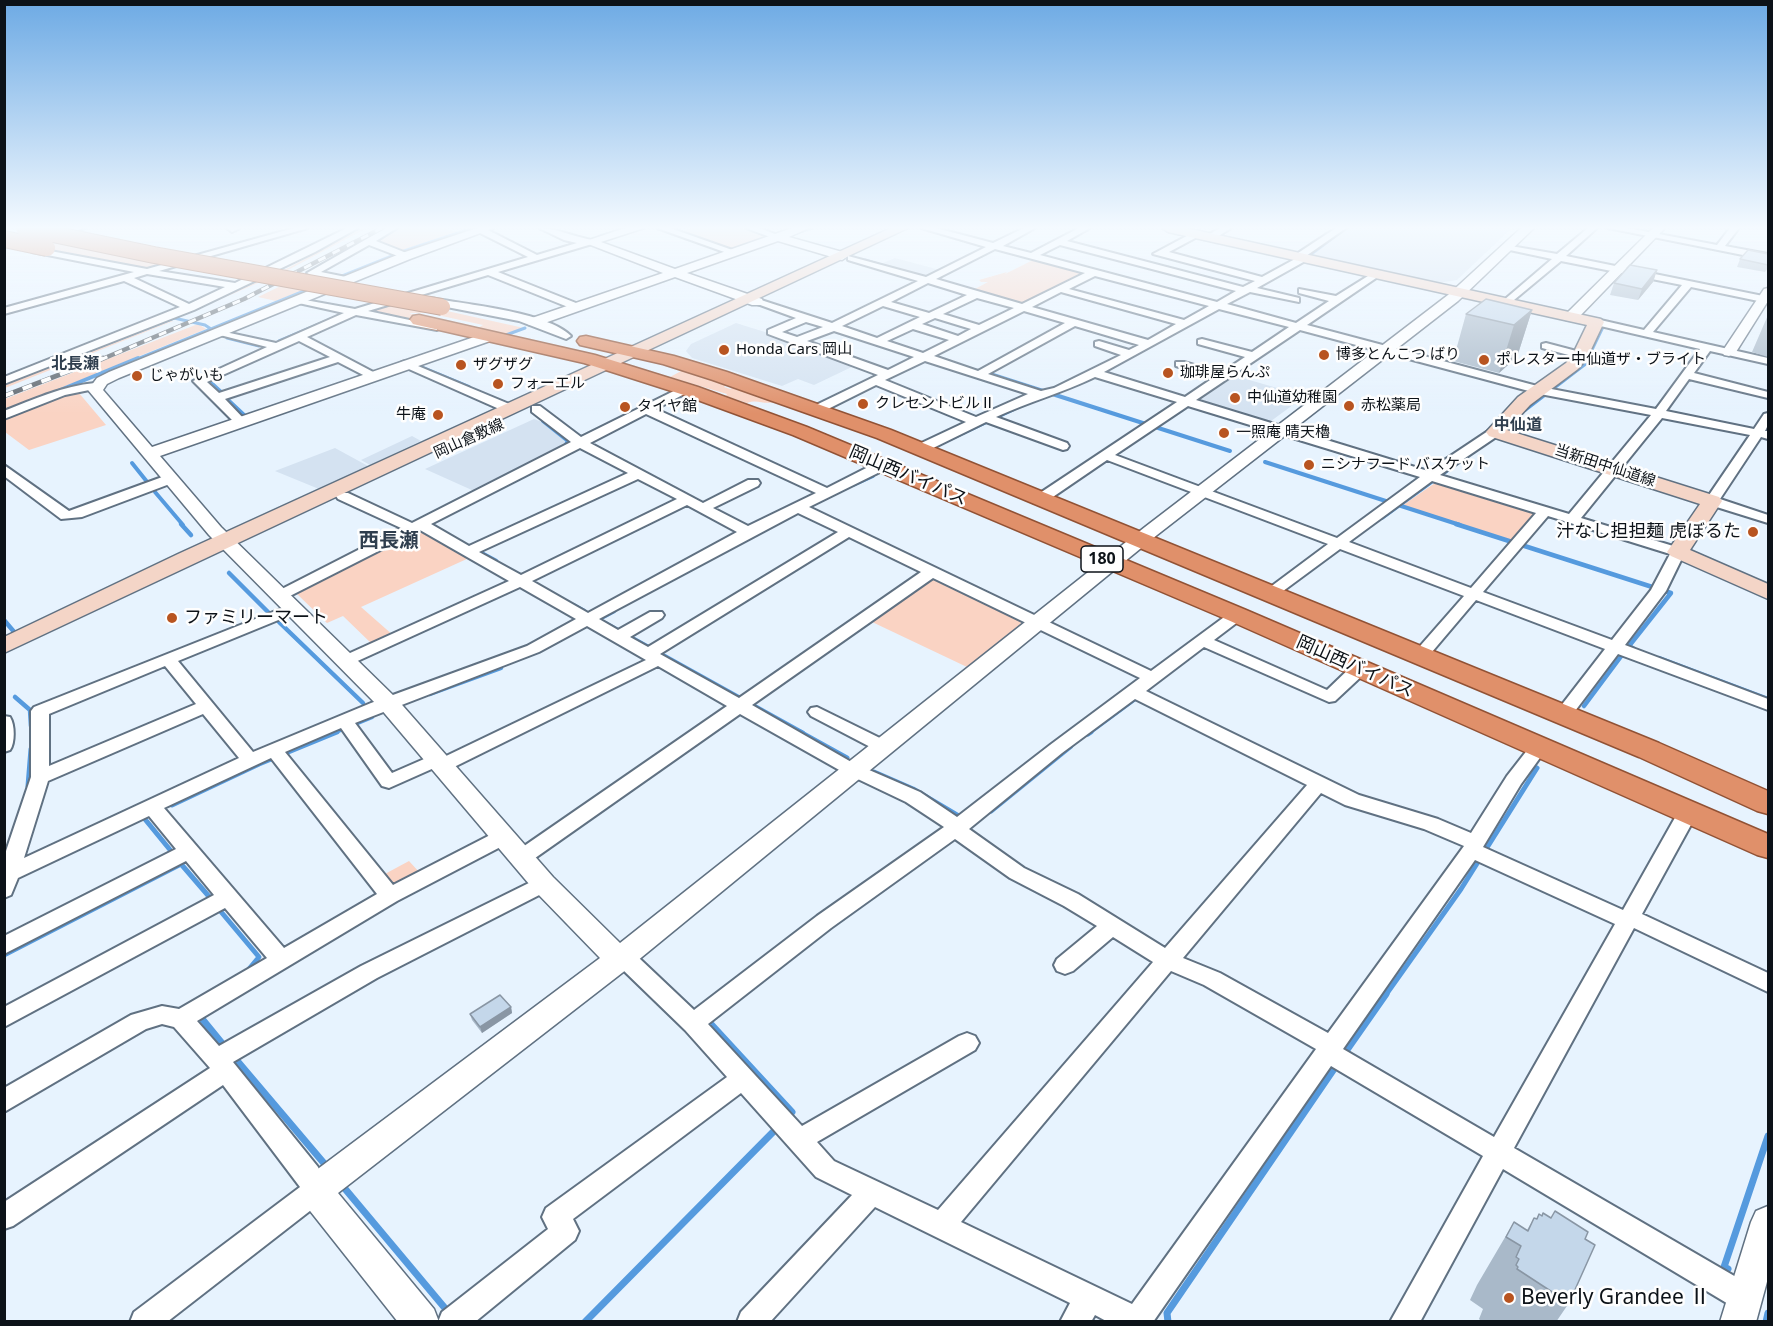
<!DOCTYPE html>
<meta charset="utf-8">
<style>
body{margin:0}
#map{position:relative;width:1773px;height:1326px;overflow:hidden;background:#e7f3fe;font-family:"Noto Sans",sans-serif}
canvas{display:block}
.frame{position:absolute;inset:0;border:6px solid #0c1218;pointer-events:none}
</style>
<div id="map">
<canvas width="1773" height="1326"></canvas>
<div class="frame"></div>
</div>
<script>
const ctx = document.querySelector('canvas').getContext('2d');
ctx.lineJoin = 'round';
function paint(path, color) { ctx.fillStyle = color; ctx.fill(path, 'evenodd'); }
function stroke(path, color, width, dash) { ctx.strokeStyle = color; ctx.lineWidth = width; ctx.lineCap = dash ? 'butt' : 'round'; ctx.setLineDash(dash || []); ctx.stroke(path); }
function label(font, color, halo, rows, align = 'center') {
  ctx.font = font + ' "Noto Sans","Noto Sans JP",sans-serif'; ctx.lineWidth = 5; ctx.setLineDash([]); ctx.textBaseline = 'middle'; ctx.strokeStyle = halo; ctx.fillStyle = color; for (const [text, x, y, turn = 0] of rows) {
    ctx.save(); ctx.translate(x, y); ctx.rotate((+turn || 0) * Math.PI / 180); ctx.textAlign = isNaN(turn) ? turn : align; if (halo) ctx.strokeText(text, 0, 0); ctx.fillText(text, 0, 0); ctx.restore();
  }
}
const built = new Path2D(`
 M1348 228H1512L1457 280 1438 283 1313 256 1312 253Z
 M895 258 940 270 924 277 880 264Z
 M736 323 765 332 856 365 814 385 798 379 782 386 692 358 686 351 691 344Z
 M1232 375 1305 396 1267 424 1197 402 1195 399Z
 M534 419 542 422 566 441 567 444 474 491 425 469Z
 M412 436 421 441 370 465 361 460Z
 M335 448 368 466 319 489 275 471Z`);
const green = new Path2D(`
 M362 228H367L286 271 181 316 290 267Z
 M397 228H445L456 232 400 251 376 241Z
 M691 228H742L769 238 730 249 678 232Z
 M72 237 184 258 147 269 36 249Z
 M1035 259 1087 273 1024 304 973 290 988 282H981L979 280 1007 272 1005 274Z
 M305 274 332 279 276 301 258 297Z
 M409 299 438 309 524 328 504 334 476 329 483 325 428 313H409L421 317 413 321 364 311Z
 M171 321H173L5 388V385Z
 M198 324 206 329 9 409 5 407V399Z
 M683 370 726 385 724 387 730 389 734 387 779 400C765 407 759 398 747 403L726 396 727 394 670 377Z
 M70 393H79L106 425 29 450 5 432 4 417Z
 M1438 481 1530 510 1535 514 1512 541 1403 505Z
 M413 531H422L469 558 361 607 394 636 373 645 343 616 327 623 297 594 302 588Z
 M938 579 1020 618 1021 624 967 667 870 621 931 580Z
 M409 861 420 873 399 885 391 884 383 875Z`);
const streamFar4 = new Path2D(`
 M75 231 87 228
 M794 234 812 228
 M600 236 620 230
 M404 251 473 228
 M548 252 563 247
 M1310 255 1346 228
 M865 260 894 269
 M276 271 359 228
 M342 276 392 256
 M233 291 258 280
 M787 309 822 320
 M174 318 205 325 211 329
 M506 335 525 328
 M227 338 259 346
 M279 341 338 316
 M65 360 179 316
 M135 360 309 289
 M1587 360 1603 327`);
const streamFar3 = new Path2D(`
 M416 365 469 387
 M990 374 1230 451
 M212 378 209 381 221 392
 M10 381 69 358
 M53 393 138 358
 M227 399 244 415
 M1525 410 1585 364 1588 358
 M543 421 568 441 565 446
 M946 441 1014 409
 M1265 462 1460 525
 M132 463 148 483
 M853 485 873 476
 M155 492 183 525
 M1382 518 1470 454`);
const streamFar2 = new Path2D(`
 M181 524 191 535
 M1456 524 1671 593 1629 646 1634 649
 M483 554 496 561
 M229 573 268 612
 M573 605 584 611
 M601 618 614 611
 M4 620 15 633
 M279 622 363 703
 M605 623 803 733
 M1659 658 1768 699
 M430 694 501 668
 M15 697 30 710 31 726
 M1584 706 1625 651
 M333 733 372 717
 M1089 733 1139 696`);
const streamFar1 = new Path2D(`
 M800 732 847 758
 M1088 734 1091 732
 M874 772 913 789 962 818
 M28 786 31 749
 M172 805 259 764 337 732
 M991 811 1071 746
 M144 818 171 851
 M217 907 259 957 249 969
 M4 955 181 864 212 900
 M1385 996 1461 889 1537 768`);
const stream = new Path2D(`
 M198 1014 225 1047
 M711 1020 709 1022 792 1112 787 1117
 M1344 1054 1386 994
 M233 1056 328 1168
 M341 1184 449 1313
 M1728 1269 1724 1267 1768 1136
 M585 1322 777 1128
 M1168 1322 1167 1313 1338 1063
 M1766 1322 1768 1313`);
const minor = new Path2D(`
 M69 228H84L52 238 48 235Z
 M240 228 232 232 228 229V228Z
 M294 228H308L159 271 235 283 347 228H358L315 252 194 310 4 384V377L180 307 124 281 4 314V308L134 272 32 252 27 249 29 247 147 269ZM147 274 225 287 189 304 134 278Z
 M386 228H397L376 241 409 254V258H403L369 245 321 272 351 278V282L312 276 307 273Z
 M478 228H484L537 255 577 243 564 240 539 228C557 228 574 237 592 240V244L498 272 581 305V309H573L488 275 368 311 437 326V330L356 315 307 337 377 374V378H369L338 362 225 399 246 421 240 425 236 424 193 381 267 347 216 334V330L276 343 344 313 294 302V298L355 309 528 257 478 232ZM299 341 330 357 219 393 207 382Z
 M657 228H670L738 252 730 254Z
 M746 228H759L783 237 778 240Z
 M921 228H936L993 243 1024 228H1035L1003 246 1031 253 1079 228H1090L1067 241 1243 287 1255 281 1153 254 1196 231 1200 234 1199 236 1169 252 1262 277 1295 259V255L1336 228H1346L1306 256 1309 258 1307 260 1257 288 1299 298V302L1250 292 1227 304 1296 323 1329 301 1299 293V289L1336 296 1376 271 1381 274 1379 276 1307 325 1541 387 1656 409 1700 349 1596 325 1591 322 1596 319 1644 330 1682 285 1561 261 1508 305 1503 302 1504 300 1552 259 1505 249V245L1557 254 1588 228H1597L1566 256 1768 297V303L1691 287 1653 332 1768 358V364L1710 351 1694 373 1768 392V398L1689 379 1666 411 1754 429 1764 414 1768 413V425L1765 431H1768V439L1761 437 1720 499 1768 515V523L1707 504 1705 501 1750 435 1662 418 1581 518 1683 549 1685 552 1666 591 1625 645 1768 699V710L1618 654 1569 719H1557L1554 715 1557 711 1605 649 1476 600 1426 659H1414L1412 656 1414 653 1464 596 1340 549 1275 597H1265L1262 594 1265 591 1328 544 1107 460 1044 503H1034L1032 500 1034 497 1177 402 1095 377C1062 393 1028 402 996 417L1067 443 1069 446 1067 449 1063 450 986 422 925 452H915L914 449 915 446 966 422 876 385 822 412H814V406L878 375 768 334V330L796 318 752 302 761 300 832 323 918 281 848 260V256L926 277 986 247ZM1060 245 1236 291 1217 302 1040 255ZM995 249 1085 273 1022 304 936 279ZM1095 276 1209 306 1184 320 1069 289ZM928 283 967 295 929 313 891 302ZM1061 292 1176 324 1148 340 1032 307ZM977 298 1014 308 979 325 943 314ZM883 306 920 317 877 338 842 326ZM1219 309 1289 327 1252 352 1202 339 1198 340V344L1245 357 1221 373 1184 362H1176V366L1213 378 1185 397 1104 372ZM1024 311 1065 323 978 371 934 356ZM935 318 971 329 958 336 922 324ZM806 322 823 327 797 337 782 332ZM1075 326 1139 345 1129 350 1099 341 1095 342V346L1121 355 1054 388 1041 391 988 374ZM913 329 949 340 923 353 887 341ZM1300 330 1540 394 1651 415 1569 514 1440 475 1499 435 1501 432 1499 429H1491L1428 471 1196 400ZM834 331 914 357 888 370 807 341ZM925 361 1028 394 976 417 885 380ZM1188 406 1420 477 1337 538 1115 455ZM1432 481 1536 513 1471 588 1349 542ZM1548 516 1670 554 1651 590 1612 640 1483 592Z
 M1220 228H1231L1214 239H1208V235Z
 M1608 228H1627L1717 245 1730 228H1739L1725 246 1768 254V260Z
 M430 298C464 304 548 312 571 336L566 339 519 321 426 303 425 301Z
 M1546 343 1584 353 1586 355 1580 358 1542 348V344Z
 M406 361 514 406 516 409 514 412H506L402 366V362Z
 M95 383 99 384V388L65 395 4 419V411C34 399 63 386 95 383Z
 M686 385 692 389 690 391 656 409 827 488 878 462H888L890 465 888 468 809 507 1151 671 1231 612 1237 610 1245 615 1243 618 1214 640 1327 690 1353 665H1365L1367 669 1365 673 1335 701 1329 702 1204 647 1146 691 1359 795 1438 819 1471 833 1507 776 1532 744H1544L1547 748 1521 784 1483 847 1623 910 1681 807 1688 805 1695 807 1698 812 1642 914 1768 973V992L1634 928 1514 1148 1755 1288 1759 1298 1755 1308 1745 1312 1735 1308 1503 1169 1420 1322H1390L1483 1156 1331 1066 1153 1322H1108L1095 1315 1091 1322H1060L1070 1303 875 1207 770 1322H737L741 1312 852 1195 816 1177 741 1093 573 1219 579 1231 575 1240 475 1322H438L442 1312 548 1229 542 1217 546 1208 727 1077 685 1030 623 970 613 964 610 958 613 952 621 949 639 958 694 1010 817 916 944 827 906 802 841 771 740 714 528 863 521 865 514 863 511 858 514 853 727 706 658 666 448 770 442 772 434 768 389 788 382 786 341 728 285 752 393 885 496 832 503 830 510 832 513 837 510 842 397 901 197 1021 219 1046 361 966 537 879 544 876 551 879 554 884 551 889 377 978 233 1062 318 1167 328 1191 324 1200 167 1322H130L134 1312 300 1187 223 1085 13 1226 4 1229V1202L210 1068 174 1027 162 1024 146 1029 4 1112V1088L131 1015 162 1006 179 1009 267 958 225 908 4 1027V1007L214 895 186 861 4 954V936L176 849 149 816 18 878 11 895 4 898V857L31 777V711L34 707 288 606H298L301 609 298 612 178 661 253 752 371 703 527 646 576 619 520 587 351 664H339L337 661 339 658 509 581 420 530 284 599H274L271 596 274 593 401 528 338 499 336 496 338 493H348L412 523 571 442 532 412V406H540L581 437ZM646 414 816 493 748 526 713 508 758 486 760 483 758 480H748L703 503 590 443ZM580 448 628 473 469 546 431 524ZM638 479 677 499 521 575 479 552ZM687 505 737 532 588 613 532 581ZM798 513 838 532 648 647 630 637 662 618 664 615 662 612H650L618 630 599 619ZM849 537 921 572 739 698 660 654ZM933 578 1140 678 1050 745 957 817 920 792 853 763 752 705ZM587 626 646 660 444 757 437 754 431 756 392 773 355 723 539 652ZM165 666 196 704 49 766V714ZM1135 699 1307 785 1165 948 1078 894 1024 868 969 829 1062 753ZM203 714 239 758 24 858 48 781ZM271 758 377 894 284 948 164 808ZM1321 793 1345 805 1424 829 1464 846 1328 1033 1220 973 1183 958ZM955 839 1010 878 1064 906 1097 926 1057 959 1054 965 1057 971 1065 974 1073 971 1113 937 1153 962 938 1210 834 1161 817 1142 975 1050 979 1043 975 1036 967 1033 959 1036 802 1126 708 1024 831 928ZM1475 860 1615 924 1494 1137 1343 1049ZM1171 971 1204 985 1316 1049 1132 1304 961 1222Z
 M4 465 69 511 165 476 170 475 177 479 175 482 82 517 61 519 4 476Z
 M817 707 890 743 893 747 890 751H878L811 716 808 712 811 708Z
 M4 716 10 717C15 725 15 743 10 750L4 752Z`);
const tertiary = new Path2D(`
 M477 228H494L410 259 119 378 107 384 103 390 152 447 480 335H490L492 338 490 341 160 456 221 527 396 698 553 877 620 943 1145 527 1448 295 1521 228H1534L1458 301 1157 535 631 966 338 1193 434 1309 439 1322H398L303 1202 299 1191 303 1180 600 958 535 891 380 708 209 535 88 390 97 378 109 372 402 253Z
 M625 228H644L601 242 675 269 792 228H809L789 237 846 253 848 256 842 260 778 241 687 273 762 299 763 302 762 305H752L675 277 539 325H529L527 322 529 319 663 273 583 242Z
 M1653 228H1665L1576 320H1566L1564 317 1566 314Z
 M1768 288V301L1736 352 1729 356 1724 355 1722 352 1764 289Z
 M1768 1206V1278L1756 1322H1720L1751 1222 1756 1211Z`);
const secondary = new Path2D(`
 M891 228H908L4 653V637L178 554Z
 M1162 228H1186L1601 319 1604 322 1587 358 1578 369 1530 405 1507 430 1719 497 1722 501 1690 550 1768 584V599L1671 556 1667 552 1700 504 1489 436 1486 432 1518 397 1566 363 1572 356 1587 325 1168 232Z`);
const trunk = new Path2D(`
 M419 315 595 355 698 387 807 427 1246 610 1768 834V858L1757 855 1228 620 793 435 684 395 584 363 413 324 410 320 413 316Z
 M586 336 674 356 727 372 891 430 1659 743 1768 791V814L1757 811 1639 757 877 438 713 380 663 364 580 345 577 341 580 337Z`);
const railFar1 = new Path2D(`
 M100 360 244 299 382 228`);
const rail = new Path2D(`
 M4 396 103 358`);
const trunkBridge = new Path2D(`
 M24 228 154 255 442 307
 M4 239 47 248`);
const wall = new Path2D(`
 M1768 254V268L1765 272 1737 267 1740 259Z
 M1657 270 1653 282 1638 300 1610 295 1614 283Z
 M1532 310 1517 357 1499 373 1453 361 1466 314Z
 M1768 315V357L1752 352Z
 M511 1007 512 1013 482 1033 472 1020 470 1014Z
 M1539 1214 1585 1239 1569 1303 1556 1322H1482L1479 1319 1483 1309 1470 1300 1477 1285 1514 1222 1527 1230 1534 1218 1536 1219Z`);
const shadedWall = new Path2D(`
 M1657 270 1653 282 1638 300 1642 289Z
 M1532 310 1517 357 1499 373 1514 325Z
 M511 1007 512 1013 482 1033 480 1027Z`);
const building = new Path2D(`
 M1748 250 1768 254V265L1740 259Z
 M1630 265 1657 270 1642 289 1614 283Z
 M1486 299 1532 310 1514 325 1466 314Z
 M500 995 511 1007 480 1027 470 1014Z
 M1555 1211 1588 1232 1585 1239 1595 1245 1569 1303 1517 1269 1518 1267 1516 1265 1519 1259 1516 1257 1521 1246 1506 1237 1514 1222 1528 1231 1534 1218 1537 1219 1539 1214 1542 1216 1543 1213 1551 1218Z`);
const markers = [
 [724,350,6,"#b85420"],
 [1324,355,6,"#b85420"],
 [1484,360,6,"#b85420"],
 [461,365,6,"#b85420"],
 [1168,373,6,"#b85420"],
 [137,376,6,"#b85420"],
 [498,384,6,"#b85420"],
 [1235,398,6,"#b85420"],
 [863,404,6,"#b85420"],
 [1349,406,6,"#b85420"],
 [625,407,6,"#b85420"],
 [438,415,6,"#b85420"],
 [1224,433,6,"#b85420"],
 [1309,465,6,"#b85420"],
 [1753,532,6,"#b85420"],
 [172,618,6,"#b85420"],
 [1509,1298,6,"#b85420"]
];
const farPoinames = [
 ["Honda Cars 岡山",736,350],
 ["博多とんこつ ばり",1336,355],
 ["ポレスター中仙道ザ・ブライト",1496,360],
 ["ザグザグ",473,365],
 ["珈琲屋らんぷ",1180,373],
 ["じゃがいも",149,376],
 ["フォーエル",510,384],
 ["中仙道幼稚園",1247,398],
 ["クレセントビルⅡ",875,404],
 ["赤松薬局",1361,406],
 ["タイヤ館",637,407],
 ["牛庵",426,415,"right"],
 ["一照庵 晴天櫓",1236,433],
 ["ニシナフード バスケット",1321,465]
];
const farStreetnames = [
 ["岡山倉敷線",469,439,-24],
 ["当新田中仙道線",1605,466,18]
];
const farNeighbourhoodnames = [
 ["北長瀬",75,364],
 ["中仙道",1518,425]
];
const shields = [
 [1102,559,42]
];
const shieldNames = [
 ["180",1102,559]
];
const streetNames = [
 ["岡山西バイパス",908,476,23],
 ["岡山西バイパス",1355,667,24]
];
const poiNames = [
 ["汁なし担担麺 虎ぼるた",1741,532],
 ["ファミリーマート",184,618,"left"]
];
const neighbourhoodNames = [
 ["西長瀬",389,541]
];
const nearPoinames = [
 ["Beverly Grandee Ⅱ",1521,1298]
];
paint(built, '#d4e2f1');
paint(green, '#fad3c3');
stroke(streamFar4, '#559ade', 3);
stroke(streamFar3, '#559ade', 4);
stroke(streamFar2, '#559ade', 4.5);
stroke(streamFar1, '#559ade', 5);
stroke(stream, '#559ade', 7);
stroke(minor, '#607182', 4);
stroke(tertiary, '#607182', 3);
stroke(secondary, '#607182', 3);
stroke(trunk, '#915235', 3);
paint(minor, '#fff');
paint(tertiary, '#fff');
paint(secondary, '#f4d5c7');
paint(trunk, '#e0906a');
stroke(railFar1, '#616971', 4.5);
stroke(rail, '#616971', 5);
stroke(railFar1, '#fefefe', 3, [8]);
stroke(rail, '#fefefe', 4, [10]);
stroke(trunkBridge, '#915235', 18, []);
stroke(trunkBridge, '#e0906a', 16);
paint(wall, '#a9b9c9');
paint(shadedWall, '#8996a4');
paint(building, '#c4d7ea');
stroke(building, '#8996a4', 1.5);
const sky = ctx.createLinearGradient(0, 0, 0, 414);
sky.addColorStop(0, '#6daae4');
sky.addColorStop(0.55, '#f4faff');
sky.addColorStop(1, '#f4faff00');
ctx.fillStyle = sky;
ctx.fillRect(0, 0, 1773, 414);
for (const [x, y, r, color] of markers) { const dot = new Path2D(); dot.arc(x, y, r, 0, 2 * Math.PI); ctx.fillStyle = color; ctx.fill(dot); stroke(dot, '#fefefe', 2); }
label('15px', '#0c1218', '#fefefe', farPoinames, 'left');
label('15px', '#0c1218', '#fefefe', farStreetnames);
label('bold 16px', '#2f3e4e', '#fefefe', farNeighbourhoodnames);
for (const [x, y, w] of shields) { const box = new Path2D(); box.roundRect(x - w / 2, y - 13, w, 26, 4.5); ctx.fillStyle = '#fefefe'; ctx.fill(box); stroke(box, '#0c1218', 1.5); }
label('bold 16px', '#0c1218', null, shieldNames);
label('18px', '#0c1218', '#fefefe', streetNames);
label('18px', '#0c1218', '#fefefe', poiNames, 'right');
label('bold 20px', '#2f3e4e', '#fefefe', neighbourhoodNames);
label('21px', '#0c1218', '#fefefe', nearPoinames, 'left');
</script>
